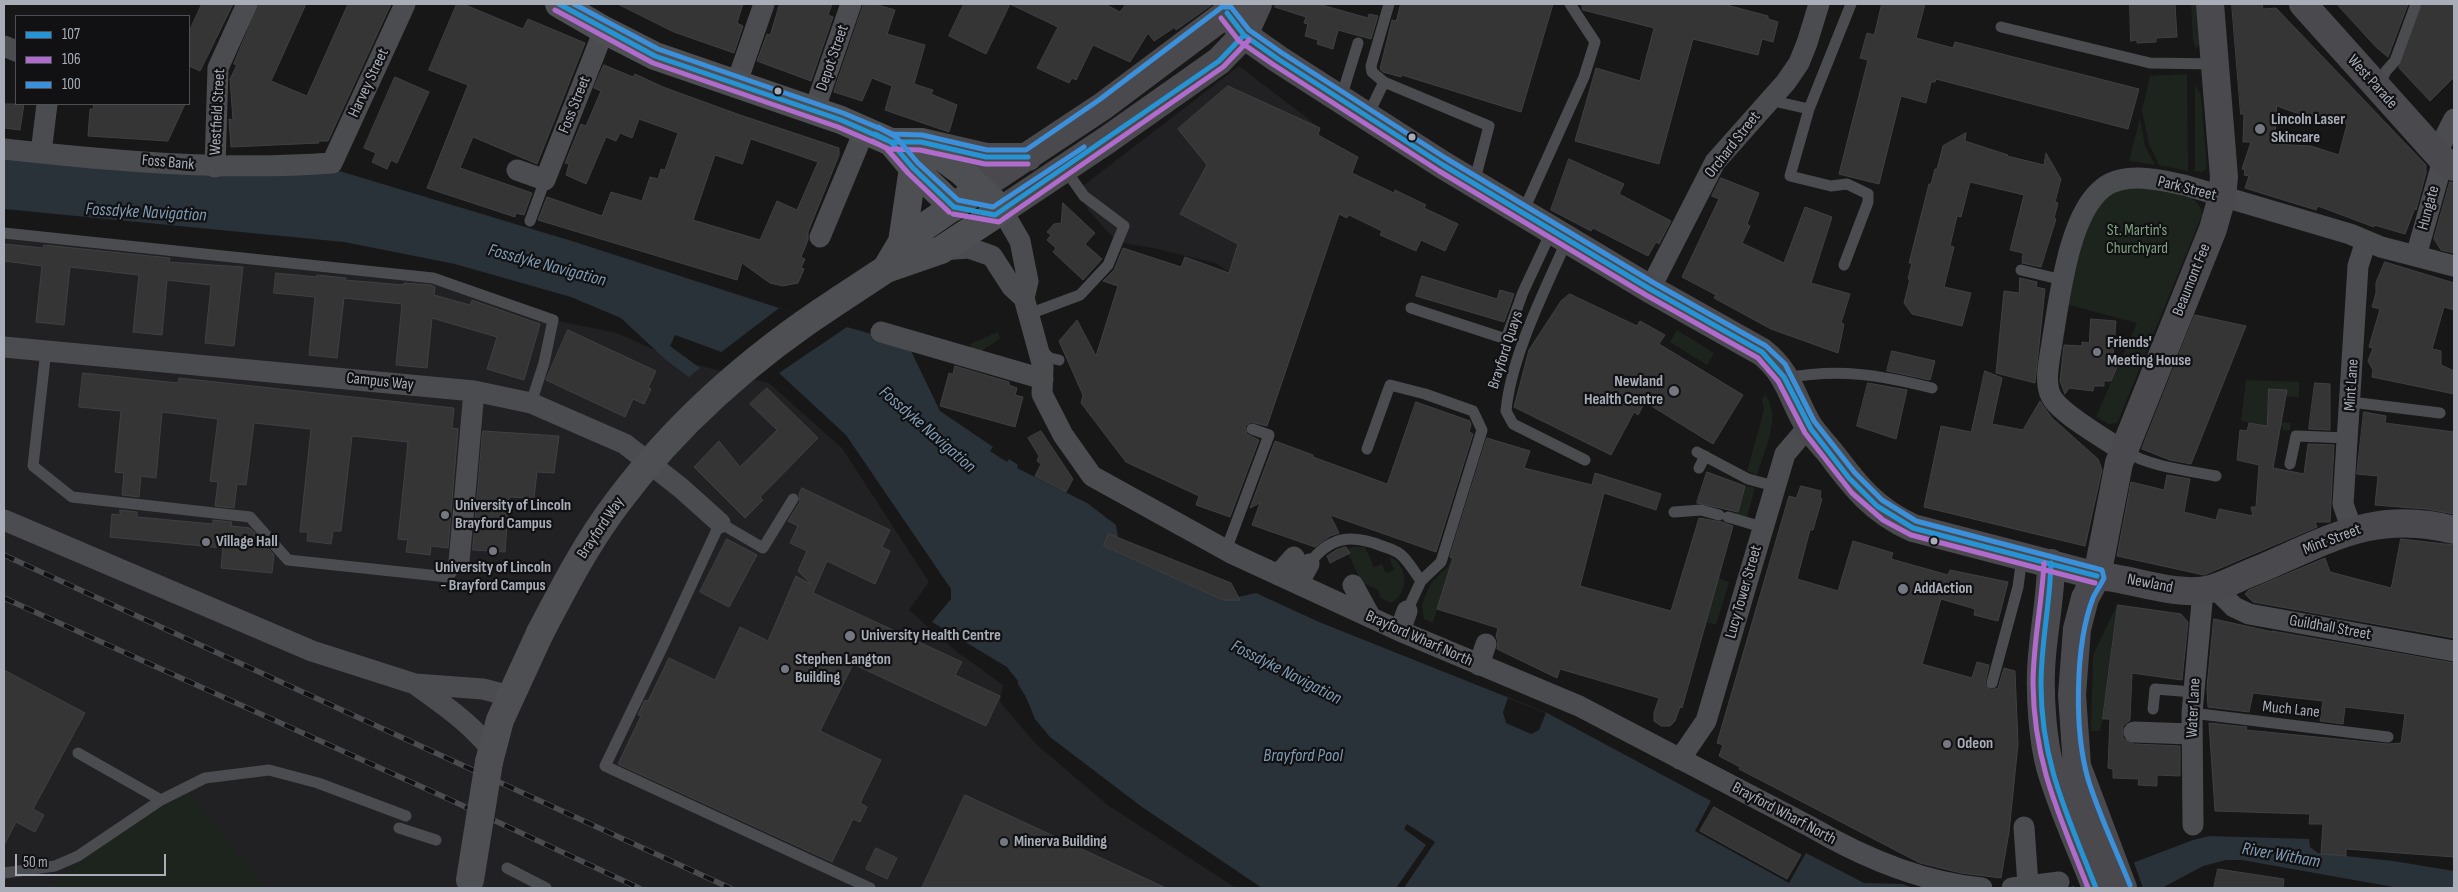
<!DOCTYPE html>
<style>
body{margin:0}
#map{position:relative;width:2458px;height:892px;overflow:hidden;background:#171717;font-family:"Sofia Sans Condensed",sans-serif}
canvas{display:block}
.frame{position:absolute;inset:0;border:5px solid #a8adb8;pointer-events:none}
.legend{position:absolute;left:15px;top:15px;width:175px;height:90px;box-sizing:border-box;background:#111113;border:1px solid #4d4f55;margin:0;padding:6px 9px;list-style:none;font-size:15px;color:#a8adb8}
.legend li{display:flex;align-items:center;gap:10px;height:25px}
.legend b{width:25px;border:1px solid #4d4f55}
.scale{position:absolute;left:15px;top:854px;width:151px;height:22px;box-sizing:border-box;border:2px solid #a8adb8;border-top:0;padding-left:6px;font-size:15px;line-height:18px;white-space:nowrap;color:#a8adb8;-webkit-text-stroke:4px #111113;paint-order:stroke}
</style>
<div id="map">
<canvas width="2458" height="892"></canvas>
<div class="frame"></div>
<ul class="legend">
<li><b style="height:6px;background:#2693d4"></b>107</li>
<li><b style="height:6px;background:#b06ccc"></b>106</li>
<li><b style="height:6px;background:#3a90db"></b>100</li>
</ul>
<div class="scale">50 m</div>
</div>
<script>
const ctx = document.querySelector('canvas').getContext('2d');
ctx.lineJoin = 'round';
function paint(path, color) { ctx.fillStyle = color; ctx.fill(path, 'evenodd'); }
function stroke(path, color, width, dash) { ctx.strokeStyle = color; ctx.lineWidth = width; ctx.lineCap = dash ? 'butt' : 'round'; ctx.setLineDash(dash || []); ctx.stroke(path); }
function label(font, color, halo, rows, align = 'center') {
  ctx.font = font + ' "Sofia Sans Condensed",sans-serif'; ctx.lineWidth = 4.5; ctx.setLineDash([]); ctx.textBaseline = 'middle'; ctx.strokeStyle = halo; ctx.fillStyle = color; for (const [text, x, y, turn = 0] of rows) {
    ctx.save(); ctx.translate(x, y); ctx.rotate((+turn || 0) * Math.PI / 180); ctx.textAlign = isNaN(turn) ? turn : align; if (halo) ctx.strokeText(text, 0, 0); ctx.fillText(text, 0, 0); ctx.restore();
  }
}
const built = new Path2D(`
 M1239 66 1320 128 1313 155 1234 275 1215 263 1153 248 1117 242 1088 210 1079 189Z
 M4 233 433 278 553 320 617 333 677 360 769 383 842 448 929 582 909 610 956 651 1003 685 1000 702 1037 745 1109 806 1236 888H4Z`);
const green = new Path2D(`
 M2191 4H2200L2201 41 2196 49 2193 40Z
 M2187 74 2188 171 2159 165 2149 144 2142 110 2150 76Z
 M2195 84 2201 96 2207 168 2202 172 2195 171Z
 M2140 118 2145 146 2155 165 2129 161Z
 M2142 187C2161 190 2201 190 2202 215L2119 419 2117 423 2109 424 2096 417 2137 323 2066 304 2079 253 2095 208 2118 190Z
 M1677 330 1714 353 1707 365 1670 342Z
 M998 332 1000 339 976 354 974 353 970 344Z
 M2246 380 2299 382V397L2276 396V389H2269L2268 422 2290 423V430H2283V426L2277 425 2276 428 2241 421Z
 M1765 395C1782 417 1764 451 1757 475L1747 471 1764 410 1762 399Z
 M1745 486 1755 488 1747 517 1736 515Z
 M1469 505 1437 609 1433 623 1424 619 1422 605 1427 592 1431 583 1448 566Z
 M1352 547H1365L1374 567 1382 564 1386 573 1394 570 1389 557C1409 564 1409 594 1391 603L1381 598 1377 589 1362 583 1348 554V550Z
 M1718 578 1729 582 1716 625 1706 622Z
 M2118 603 2103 719 2100 731H2091L2093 655Z
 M183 785 265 888H46Z`);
const water = new Path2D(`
 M4 155 336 170 575 242 779 308 911 345 910 349 940 411 993 447 990 451 1007 462 1009 459 1018 465 1017 468 1087 503 1116 525 1118 537 1112 550 1223 600H1232L1238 597 1256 593 1319 622 1547 713 1711 801 1695 831 1789 883 1806 853 1864 883 1902 884 1914 888H1262L1142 807 1050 737 1035 719 1026 697 1018 684V681L1007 667 932 622 951 599V589L846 435 779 373 675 335 670 346 700 368 689 377 666 360 621 318 571 297 455 264 344 242 4 209Z
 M2209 836 2309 839 2310 847 2318 853 2393 861 2454 871V888H2399L2242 860H2226L2203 866 2162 888H2067L2193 840Z`);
const pier = new Path2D(`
 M779 308 847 327 779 373 720 353Z
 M1508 698 1546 713 1539 730 1531 734 1506 723 1503 712Z
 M1407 824 1435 842 1404 888H1396L1426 845 1404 829Z
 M2133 860 2143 888H2075L2073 883Z`);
const building = new Path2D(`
 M202 4H233L200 71 189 66V32Z
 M259 4H306L271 81 307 96 348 4H391L328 141H318L319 143 231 147 229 119 233 120 230 79 237 65 234 64Z
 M457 4H463L523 29 528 19 585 43 537 164 473 137 460 168 532 193 524 215 516 213 515 217 427 188 468 85 429 70Z
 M618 4H743L737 23 743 26 734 53 674 32Z
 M780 4H832L828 15 833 17 811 81 757 61 767 34 770 35Z
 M864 4H874L895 10 887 34 925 45 914 84 933 90 931 94 957 105 949 132 885 110 892 86 872 78 862 101 834 92Z
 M964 4H1105L1120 12 1126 4H1213L1176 30 1175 27 1154 41 1148 33 1130 62 1093 45 1076 80 1072 78 1069 83 1037 68 1058 27 1010 4 986 54 949 36Z
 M1276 4H1318L1368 18 1369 14 1378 16 1371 39 1338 30 1333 49 1317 44 1318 40 1305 36 1308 24 1304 23 1306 17 1275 7Z
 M1401 4H1553L1521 112 1402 75 1401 77 1383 72 1380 69 1392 20 1396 21Z
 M1582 4H1723L1768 16V19L1778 22 1773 42 1762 39 1758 55 1693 39 1659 164 1575 141 1596 68 1640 81 1654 28 1583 10Z
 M1882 4H1925L1916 38 1953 48 1955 42 2139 89 2128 129 1936 79 1935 82H1931L1926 103 1901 96 1879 184 1839 174 1868 60 1860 58 1867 33 1874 35Z
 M2130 4H2175L2177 37 2156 38V42L2137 43V40L2131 41Z
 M2232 4H2262L2263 9 2276 8 2426 165V173L2416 210 2415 208 2405 234 2374 225V227L2318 206 2316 210 2245 188 2249 176 2244 175 2245 170 2242 169 2251 142H2243L2244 114H2241ZM2277 106 2313 119 2314 114 2347 124 2339 155 2311 146 2275 144Z
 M2337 4H2408L2388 57 2377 48Z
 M2423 4H2454V77L2430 101 2399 68Z
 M604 65 633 77 635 74 663 87 740 115 839 148V155L808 232V240L801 257 805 259 801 268 804 269 798 283 783 286 770 283 742 263 737 280 538 220 547 197 602 216 611 192 642 201 650 177 658 179 661 169 665 170 678 133 639 119 632 138 620 133 616 141 606 137 586 184 566 175 569 164 565 163 581 124 586 126 601 91 594 88ZM751 139 818 162 797 210 777 201 760 240 693 220 715 155 742 164Z
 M395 77 429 92 397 163 391 160 387 169 372 162 376 153 364 148Z
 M1228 86 1320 128 1318 135 1358 157 1352 173 1394 193 1395 190 1426 205 1424 208 1458 224 1445 251 1421 240 1416 251 1380 235 1382 231 1349 215 1347 218 1339 214 1267 426 1251 422 1245 426 1247 434 1259 440 1230 517 1196 505 1199 496 1126 462 1081 403 1083 395 1059 341 1077 320 1096 356 1118 286 1103 281 1114 270 1123 248 1181 267 1185 257 1229 273 1238 244 1180 214 1207 165 1178 129Z
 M4 104H24L20 130 4 128Z
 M94 104H185L168 141 88 136 90 109H93Z
 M1966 133 1965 141 2008 155 2007 156 2044 165 2046 153 2061 179 2055 202 2058 203 2054 218 2056 219 2041 267 2022 263 2023 253 2010 250 2024 195 1970 182 1961 217 1957 216 1950 246 1954 247 1944 287 1971 293 1962 326 1912 314 1904 303 1910 279H1908L1912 263H1909L1929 184H1931L1935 169H1937L1943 146Z
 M1569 159 1624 184 1619 194 1671 221 1659 244 1656 242 1648 256 1593 228 1591 231 1551 210Z
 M1721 178 1759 193 1747 224 1750 226 1742 243 1784 263 1805 207 1832 217 1811 283 1850 294 1841 323 1844 324 1838 353 1771 329 1714 298 1716 295 1682 277 1719 199 1712 196Z
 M2450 182 2454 183V253L2441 250 2434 239Z
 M1063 203 1095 233 1085 244 1102 259 1083 280 1053 252 1056 248 1047 240 1051 235 1047 232 1054 224 1061 223Z
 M4 244 43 248 44 245 170 258 169 262 243 267 234 346 205 343 211 285 167 280 162 335 133 332 139 275 70 267 64 325 36 322 42 266 4 261Z
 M2385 262 2454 283V310L2444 307 2432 349 2441 351V365L2454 371V394L2372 377 2373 370 2368 361 2373 348 2369 347 2380 309 2372 307 2376 293V283Z
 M276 273 317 277V275L346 278 345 280 404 285V283L431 285 435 287 434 295 470 305 472 300 540 324 524 380 487 369 497 337 432 318 427 368 396 365 402 304 344 298 337 358 309 355 315 297 274 293Z
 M1422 276 1497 299 1500 290 1514 294 1504 322 1416 296Z
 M2020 278 2037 282 2036 287 2045 289 2035 383 1996 373 2004 291 2019 293Z
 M1570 294 1637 326 1640 321 1665 335 1659 344 1743 395 1713 444 1645 402 1638 415 1634 412 1611 455 1514 407 1529 350 1561 301Z
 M2195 315 2246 326 2191 464 2170 460 2142 449Z
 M2091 319 2116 321 2113 357 2121 358 2111 381H2104V386H2094L2093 391 2069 388 2065 394 2060 381 2064 345 2082 346V342L2089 343Z
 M568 330 656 371 648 388 651 389 644 404 633 399 625 417 546 380Z
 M1892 351 1935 361 1930 380 1887 371Z
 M955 366 1009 382V385L1017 388 1015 395 1023 397 1015 427 940 406 949 373 953 374Z
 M1985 371 2002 378 1992 424 2023 430 2040 401 2052 418 2098 459 2102 470 2085 546 1924 507 1941 426 1971 432Z
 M83 373 178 383 179 378 454 408 452 428 458 429 448 548 431 546 430 555 406 552 408 540 398 539 408 442 352 436 341 531H333L331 544 307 541 308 532H300L311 429 254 423 246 485 237 484 234 508 215 506 218 482 210 481 218 419 162 412 156 478 141 476 139 497 122 495 124 473 115 472 121 411 79 407Z
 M1868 383 1907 390 1896 439 1857 426Z
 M2315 383 2330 384V430L2309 429Z
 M767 388 818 438 760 497 763 500 745 518 694 467 719 441 740 467 777 430 750 404Z
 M2269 389 2287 390 2273 468 2304 474 2308 444 2334 445 2330 522H2315L2317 527 2204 575 2117 556 2131 482 2164 490 2167 475 2190 479 2184 512 2216 520 2219 509 2253 516 2251 507H2256L2259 465 2237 460 2240 430 2247 431 2249 423 2267 426Z
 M1416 402 1470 421 1471 425 1469 432 1473 434 1436 552 1330 515 1339 533 1330 536 1315 547 1252 525 1260 503 1250 508 1275 441 1313 455V457L1387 484Z
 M2364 412 2386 416 2385 423 2454 432V514L2426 509 2375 505 2378 476 2357 474Z
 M483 431 559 436 554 473 537 472 534 498 509 497 505 552 473 550Z
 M1041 431 1073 479 1066 492 1035 476 1041 464 1037 461 1039 456 1028 438Z
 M1487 438 1530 451 1524 468 1592 485 1595 473 1661 494 1656 510 1604 493 1580 586 1671 611 1699 518 1722 522 1733 526 1682 708 1680 707 1675 721 1670 726H1661L1654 721V713L1659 698 1560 669 1557 678 1497 649 1498 642 1496 636 1498 628 1437 609 1453 558 1450 557Z
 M1707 472 1745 486 1738 512 1697 503Z
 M1801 486 1821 491 1820 497 1822 499 1813 530H1810L1797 579 1838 591 1853 541 1893 553 1891 559 1948 575 1950 570 2008 582 1998 621 1974 615 1975 609 1941 599 1922 664 1972 678 1977 662 1989 665 1985 684 1991 690 1998 688 2004 668 2015 671 2018 744 2009 832 2001 878 1961 873 1920 863 1739 769 1740 767 1719 756 1723 745 1717 743 1789 496 1796 498Z
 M802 488 890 530 882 547 890 551 875 584 827 561 813 593 962 662 955 675 1000 696 986 726 853 664 820 731 881 760 860 803 867 807 860 822 853 819 832 862 618 764 641 716 638 715 645 700 648 701 669 658 715 680 740 627 768 641 796 576 812 585 798 571 807 551 790 543 798 526 788 521 800 502 799 495Z
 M120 510 137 512V517L213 524V520L232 522 231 526 250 528 255 533 253 547 268 548 274 555 272 573 221 568 223 548 110 537 112 514 120 515Z
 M1109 534 1231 583 1240 600H1223L1104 546Z
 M727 539 757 555 729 607 700 592Z
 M2401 539 2454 545V638L2253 602 2245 594 2249 590 2325 558 2330 572 2391 588Z
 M1346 547 1350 553 1330 563 1327 556 1336 550Z
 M2118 605 2181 614 2188 622 2182 680 2132 673 2130 720 2123 726V738L2134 744 2180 746V776L2157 775V786L2138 785 2139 779 2113 778V769L2108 768 2110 719H2103Z
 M2214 619 2273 632 2272 631 2454 663V857L2346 849V856L2321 854 2323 824H2309L2310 814 2215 811 2209 723 2247 727 2246 730 2388 744 2401 743 2405 714 2345 707 2343 724 2320 721 2323 701 2253 693 2249 712 2208 707 2207 688Z
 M4 670 85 713 33 809 44 815 35 832 16 822 4 845Z
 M965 795 1166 888H922Z
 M1714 807 1801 855 1787 879 1700 831Z
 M876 848 897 858 887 879 866 869Z
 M2218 869 2284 879 2283 888H2214Z`);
const lane = new Path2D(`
 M2001 27 2150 63 2215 64
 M1384 82 1372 72 1371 66 1389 4
 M2378 88 2386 71 2395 61 2416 4
 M1341 98 1358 43
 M1769 100 1809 109
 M1368 115 1384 82 1489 126 1474 183
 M1522 214 1584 77 1595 42 1570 4
 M530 221 545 180
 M4 233 433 278 553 320 544 363 531 403
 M1567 240C1545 290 1511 356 1506 411L1513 424 1585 460
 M1844 265 1868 202V194L1847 184 1831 186 1790 176 1809 109 1851 4
 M2021 270 2063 280
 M1411 308 1506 339 1523 292 1552 230
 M1029 314 1080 295 1108 265 1124 226 1084 196 1065 169
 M1040 349 1050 358 1059 360
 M46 350 33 466 72 497 250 517 288 560 448 577 459 562
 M1786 378C1839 368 1880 375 1932 388
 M2351 402 2440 413
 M1367 449 1390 385 1425 394 1473 411 1482 430 1441 562 1421 581 1407 611
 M2124 451C2151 467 2185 470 2216 476
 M1697 452 1748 479 1774 486
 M2290 464 2296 436 2348 438
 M1699 468 1705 456
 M793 499 763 548 720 523 662 648 605 766 870 888
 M1674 512 1701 510 1719 515
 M1728 517 1762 527
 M1226 550 1269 435 1252 429
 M1309 564C1330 536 1351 534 1382 546 1387 548 1395 550 1400 554 1408 560 1415 573 1421 581
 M1992 683 2018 587 2022 557
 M2153 709 2155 689 2193 692
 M2192 713 2388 737
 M78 753 161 800
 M399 828 436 840
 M507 868 546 888
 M4 873 55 866 78 856 161 800 205 778 269 770 318 783 406 816`);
const street = new Path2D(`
 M4 46 16 51
 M736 85 764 4
 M814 111 851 4
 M4 149C113 161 223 171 332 163L405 4
 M2437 152 2454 119
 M41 153 47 104
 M215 167 218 68 247 4
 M517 170 545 180 604 30
 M1002 210 1020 241 1028 281 1024 298 1043 367 1042 394 1063 435 1092 476 1233 554 1400 631 1579 706 1811 827C1864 858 1921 882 1982 888
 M820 237 865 129
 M941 250 969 248 992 256 1012 287 1024 298
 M2416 256 2443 160
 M1650 289 1715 162 1786 82 1799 63 1807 43 1819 4
 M881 332 1043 379
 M4 347 474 391 531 403 625 444 681 488 720 523
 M2123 451C2107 440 2059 413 2051 396 2043 380 2051 354 2053 336 2060 296 2069 214 2103 188 2125 171 2159 180 2184 185L2350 234 2381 247 2454 266
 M4 520 312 651 415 684 483 689 510 696
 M2352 530 2343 504 2358 266 2366 241
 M459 562 474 391
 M1278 575 1294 557
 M1298 584 1309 564
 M1353 585 1371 618
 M2215 588 2234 607 2249 614 2454 651
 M1400 631 1407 611
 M1479 665 1486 644
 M415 684C446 707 467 720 492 750
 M2134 732 2191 734
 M1680 759 1706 721 1785 454 1809 426
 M2193 825 2192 713 2203 591
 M2024 827 2028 885
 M2012 888 2059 882`);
const secondary = new Path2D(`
 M2303 4 2443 160 2454 167
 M1227 13 1244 35 1278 59 1443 165 1650 289 1762 352C1789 373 1792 398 1808 425 1815 436 1824 445 1832 455 1856 487 1875 511 1913 528L2097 576C2131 578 2173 596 2206 590 2223 587 2239 577 2255 571 2327 541 2373 509 2454 530
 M921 142 986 157H1028
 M979 188 1103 106 1227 13 1233 4
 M1002 210 1107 140 1219 61 1244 35 1258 4
 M2051 563C2051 600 2042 636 2041 672 2040 700 2043 741 2050 767 2062 809 2081 848 2096 888
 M2123 888 2077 766 2072 695 2077 629 2085 598 2097 576 2119 463 2213 229 2222 197 2224 177 2210 4`);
const primary = new Path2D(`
 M559 4 604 30 655 56 841 120 891 142 913 168 954 207
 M902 242 969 196
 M886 269 902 242 913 168
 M839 300 886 269 941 250 1002 210 962 172 921 142H891
 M489 762 500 720 540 633`);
const rail = new Path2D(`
 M4 555 730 888
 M4 598 442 796 639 888`);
const primaryBridge = new Path2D(`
 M540 633C563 589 586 544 617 503 678 421 754 355 839 300
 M470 880 489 762`);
const bus1 = new Path2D(`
 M559 4 655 56 841 120 891 142H921L986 157H1028
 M1227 13 1244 35 1278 59 1443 165 1650 289 1762 352 1784 377 1811 429 1849 478 1877 506 1913 528 2097 576
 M875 134 891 142 913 168 954 207
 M954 207 995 215 1219 61 1244 35
 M2051 563C2050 604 2041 644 2041 684 2041 764 2068 816 2096 888`);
const bus2 = new Path2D(`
 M555 10 653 63 838 127 889 149 920 150 985 164H1028
 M1221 18 1239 41 1274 65 1439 171 1646 295 1758 358 1778 381 1805 433 1852 493 1883 520 1911 535 2095 583
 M872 141 886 148 908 173 949 212
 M953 214 999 222 1223 67 1249 40
 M2044 563C2042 603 2033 643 2033 684 2034 765 2060 816 2088 888`);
const bus3 = new Path2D(`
 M574 4 658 49 843 113 893 134 922 135 987 150H1026L1099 100 1222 7H1231L1249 30 1282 53 1447 159 1654 283 1766 346 1785 364 1814 421 1855 473 1882 500 1916 521 2102 570 2104 578C2101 585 2096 591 2093 598 2075 645 2074 730 2088 779 2099 815 2116 850 2130 885
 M878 127 896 137 918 163 958 200 993 207 1084 147`);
const markers = [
 [778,91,4.5,"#a8adb8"],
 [2260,129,6,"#757880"],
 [1412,137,4.5,"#a8adb8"],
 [2097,352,5,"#757880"],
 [1674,391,6,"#757880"],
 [445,515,5,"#757880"],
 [1934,541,4.5,"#a8adb8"],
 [206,542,5,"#757880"],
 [493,551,5,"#757880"],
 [1903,589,6,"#757880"],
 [850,636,6,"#757880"],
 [785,669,5,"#757880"],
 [1947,744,5,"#757880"],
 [1004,842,5,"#757880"]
];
const streetNames = [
 ["Depot Street",833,58,-71],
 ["West Parade",2372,82,48],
 ["Harvey Street",369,83,-65],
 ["Foss Street",575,105,-68],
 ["Westfield Street",218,112,-87],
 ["Orchard Street",1733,145,-52],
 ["Foss Bank",168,163,5],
 ["Park Street",2187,189,14],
 ["Hungate",2429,208,-75],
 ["Beaumont Fee",2192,280,-68],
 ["Brayford Quays",1506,350,-72],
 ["Campus Way",380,382,6],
 ["Mint Lane",2352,385,-86],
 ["Brayford Way",601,528,-56],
 ["Mint Street",2332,540,-21],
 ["Newland",2150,584,11],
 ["Lucy Tower Street",1744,592,-74],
 ["Guildhall Street",2330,628,10],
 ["Brayford Wharf North",1419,639,24],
 ["Water Lane",2194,708,-87],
 ["Much Lane",2291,710,6],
 ["Brayford Wharf North",1784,814,28]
];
const poiNames = [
 ["Lincoln Laser",2271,120],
 ["Skincare",2271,138],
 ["Friends'",2107,343],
 ["Meeting House",2107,361],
 ["Newland",1663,382,"right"],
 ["Health Centre",1663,400,"right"],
 ["University of Lincoln",455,506],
 ["Brayford Campus",455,524],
 ["Village Hall",216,542],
 ["University of Lincoln",493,568,"center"],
 ["- Brayford Campus",493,586,"center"],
 ["AddAction",1914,589],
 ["University Health Centre",861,636],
 ["Stephen Langton",795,660],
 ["Building",795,678],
 ["Odeon",1957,744],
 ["Minerva Building",1014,842]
];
const parkNames = [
 ["St. Martin's",2137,231],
 ["Churchyard",2137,249]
];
const waterNames = [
 ["Fossdyke Navigation",146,213,3],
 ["Fossdyke Navigation",547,266,15],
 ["Fossdyke Navigation",927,430,41],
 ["Fossdyke Navigation",1286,673,27],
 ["Brayford Pool",1303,756],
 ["River Witham",2281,856,10]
];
paint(built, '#212123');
paint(green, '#1d241e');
paint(water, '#2a3239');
paint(pier, '#171717');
paint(building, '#353536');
stroke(building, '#3f4043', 1);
stroke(lane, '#4b4c50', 11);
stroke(street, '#4b4c50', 21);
stroke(secondary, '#4a4a4e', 28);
stroke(primary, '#4d4f52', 28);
stroke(rail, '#4b4c4f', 5.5);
stroke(rail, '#111113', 4, [11]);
stroke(primaryBridge, '#4d4f52', 28);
stroke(bus1, '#2693d4', 5);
stroke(bus2, '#b06ccc', 5);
stroke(bus3, '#3a90db', 5);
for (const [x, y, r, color] of markers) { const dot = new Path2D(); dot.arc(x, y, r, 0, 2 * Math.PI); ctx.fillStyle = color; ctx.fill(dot); stroke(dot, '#111113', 2); }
label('16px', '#a8adb8', '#111113', streetNames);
label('bold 16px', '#a8adb8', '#111113', poiNames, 'left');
label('16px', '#7fa381', '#111113', parkNames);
label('italic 18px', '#7f9bb3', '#111113', waterNames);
</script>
